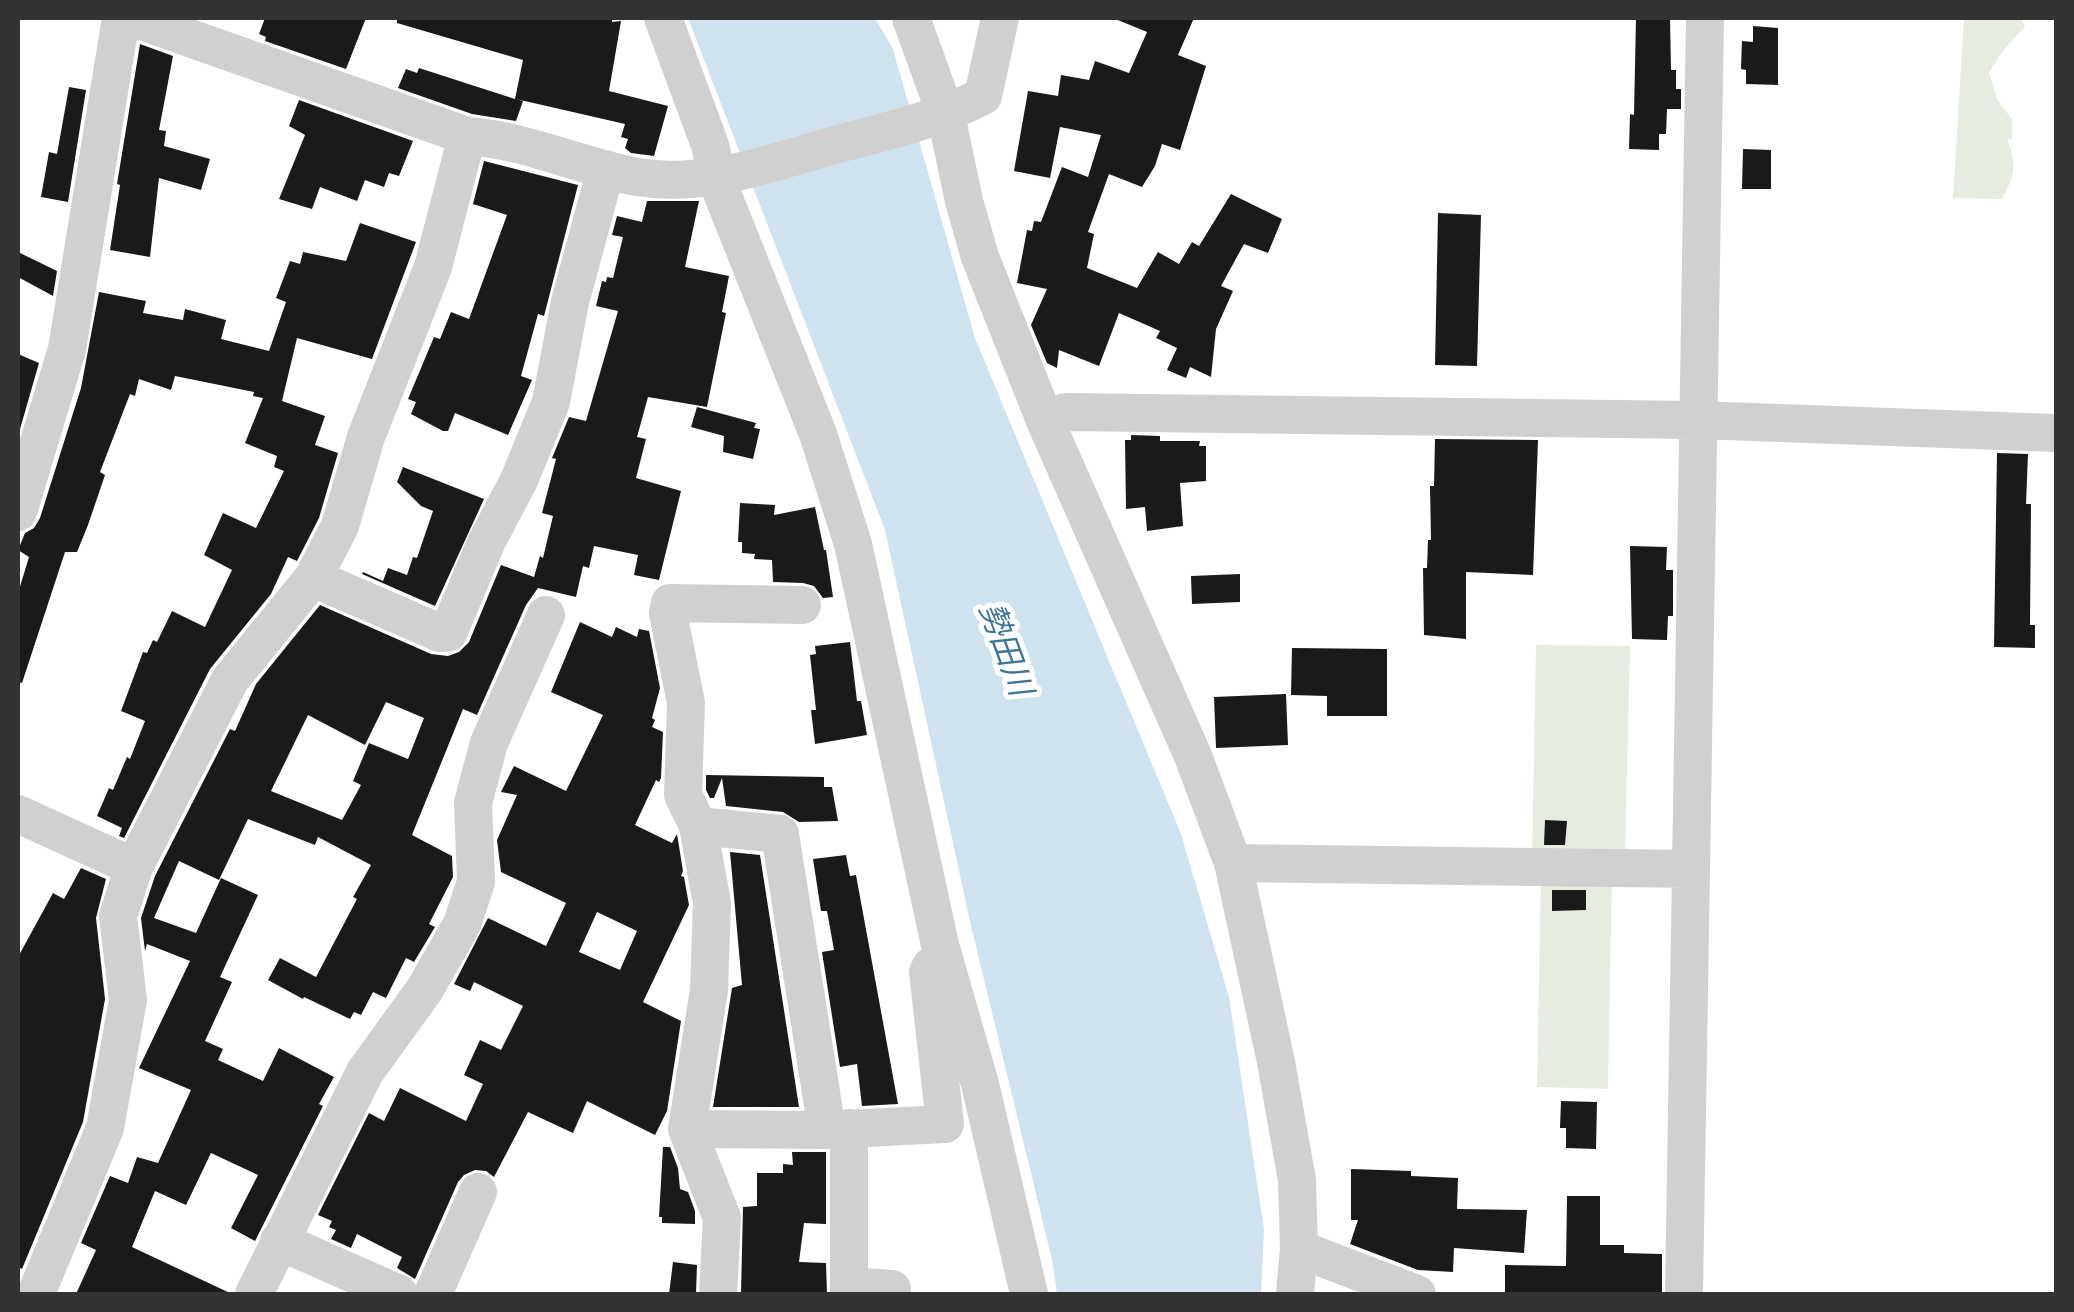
<!DOCTYPE html>
<meta charset="utf-8">
<style>
body{margin:0}
#map{position:relative;width:2074px;height:1312px;overflow:hidden;background:#fff;font-family:Barlow,sans-serif}
canvas{display:block}
.frame{position:absolute;inset:0;border:20px solid #333;pointer-events:none}
</style>
<div id="map">
<canvas width="2074" height="1312"></canvas>
<div class="frame"></div>
</div>
<script>
const ctx = document.querySelector('canvas').getContext('2d');
ctx.lineJoin = 'round';
function paint(path, color) { ctx.fillStyle = color; ctx.fill(path, 'evenodd'); }
function stroke(path, color, width, dash) { ctx.strokeStyle = color; ctx.lineWidth = width; ctx.lineCap = dash ? 'butt' : 'round'; ctx.setLineDash(dash || []); ctx.stroke(path); }
function label(font, color, halo, rows, align = 'center') {
  ctx.font = font + ' Barlow,"Noto Sans JP",sans-serif'; ctx.lineWidth = 10; ctx.setLineDash([]); ctx.textBaseline = 'middle'; ctx.strokeStyle = halo; ctx.fillStyle = color; for (const [text, x, y, turn = 0] of rows) {
    ctx.save(); ctx.translate(x, y); ctx.rotate((+turn || 0) * Math.PI / 180); ctx.textAlign = isNaN(turn) ? turn : align; if (halo) ctx.strokeText(text, 0, 0); ctx.fillText(text, 0, 0); ctx.restore();
  }
}
const green = new Path2D(`
 M1964 18H2021L2025 26 2002 52 1989 73 1998 101 2012 119V140L2007 139C2017 163 2015 176 2002 199L1953 198Z
 M1536 645 1630 646 1625 859H1532Z
 M1541 872 1612 873 1608 1089 1537 1087Z`);
const water = new Path2D(`
 M688 18H875L893 49 975 338 1181 834 1229 997 1264 1229 1261 1294H1057L1052 1260 971 926 885 530Z`);
const building = new Path2D(`
 M265 18H366L346 69 265 41 266 37 259 34Z
 M397 18H612V22L621 21 609 91 668 106 654 156 631 153 625 148 628 139 621 137 625 124 516 99 523 101 516 121 472 114 398 88 406 69 417 73 419 68 515 99 523 60 397 23Z
 M1113 18H1194L1178 55 1206 66 1180 150 1162 144 1155 166 1142 187 1109 174 1088 232 1094 234 1087 268 1137 288 1158 252 1179 264 1192 242 1199 246 1231 194 1282 219 1268 253 1244 244 1221 286 1233 291 1216 329 1211 377 1190 367 1186 378 1167 370 1177 348 1156 338 1160 331 1119 313 1099 366 1059 350 1057 368 1047 363 1031 325 1047 289 1017 283 1027 230 1032 231 1034 221 1041 222 1062 167 1088 177 1101 135 1060 127 1050 178 1014 171 1028 91 1058 96 1061 75 1089 80 1095 61 1129 73 1147 32Z
 M1636 18H1670L1671 70H1676V89H1681V109H1667L1666 134H1659V150L1629 149 1630 114 1634 115Z
 M1753 26 1778 28V85L1746 84V70L1741 69 1742 41 1753 42Z
 M140 44 173 56 159 130 166 131 164 146 210 159 201 190 159 178 150 257 110 250 120 185 117 184Z
 M69 87 86 90 68 202 41 197 49 152 57 154Z
 M299 100 413 141 399 176 389 173 384 187 365 180 357 201 320 187 312 209 279 199 305 135 289 126Z
 M1743 149 1771 150V189H1742Z
 M484 161 578 185 544 316 538 314 521 376 532 380 508 435 455 413 448 431H443L411 414 416 402 408 399 434 337 440 339 451 312 469 319 507 215 473 204Z
 M647 201H699L685 267 729 276 722 312 726 313 707 407 648 397 637 437 646 439 636 478 681 491 659 580 634 575 638 555 594 546 589 568 583 566 576 597 538 588 526 605 477 715 463 709 412 835 452 856 453 877 429 924 435 927 414 962 406 958 386 998 373 992 361 1015 354 1012 350 1019 304 997 303 999 268 980 280 958 316 977 357 899 353 897 371 865 318 837 315 845 248 819 219 880 179 861 154 918 196 933 221 878 258 895 220 977 232 982 205 1041 223 1049 218 1060 263 1081 279 1048 334 1077 319 1104 323 1106 255 1241 231 1228 258 1175 211 1153 186 1205 155 1191 132 1247 232 1294H76L96 1250 81 1243 110 1176 128 1183 137 1157 158 1163 191 1090 139 1068 190 961 147 944 145 951 141 918 155 876 230 729 235 731 256 684 320 605 431 654 448 656 459 652 469 642 501 565 534 577 540 556 543 558 553 516 542 513 556 459 552 458 569 417 586 421 618 311 596 306 602 281 606 282 607 277 613 278 623 237 612 235 617 216 642 222ZM386 702 424 718 408 759 369 743 353 781 361 785 342 820 271 791 308 715 365 745Z
 M1438 213 1481 215 1477 366 1435 365Z
 M360 223 416 242 372 359 297 338 282 401 325 416 315 445 338 453 319 518 297 561 288 557 271 594 210 669 124 838 119 836 122 828 97 816 109 788 113 790 127 757 130 759 145 721 121 711 143 652 147 653 153 640 157 642 172 611 205 627 232 570 204 555 223 513 256 528 284 471 274 467 277 456 245 443 263 398 253 396 254 392 175 376 171 390 139 379 135 396 130 394 100 472 105 475 88 525 77 552H65L22 683 18 682V593L29 557 18 550 25 533 34 528 40 518 81 388 99 292 146 301 143 313 183 320 185 309 226 320 221 339 269 351 286 302 276 298 290 261 300 264 303 252 346 261Z
 M18 252 57 271 53 296 18 277Z
 M18 354 39 363 18 436Z
 M697 407 756 423 754 428 760 429 753 459 723 452 724 436 691 427Z
 M1131 435 1160 436V441H1200L1199 446H1206V481L1180 483 1183 526 1147 531 1145 507 1126 509 1125 440H1131Z
 M1435 439 1538 440 1533 575 1466 572V639L1424 635 1423 568H1427L1428 540H1431L1430 486H1434Z
 M1997 453 2028 454 2026 504H2031L2030 625H2035V648L1994 647Z
 M403 467 484 499 435 606 362 574 363 572 383 581 388 568 407 575 413 557 417 558 433 511 421 506 397 482Z
 M740 503 775 505 774 515 815 507 824 550H826L833 597 823 598 814 586 803 583 773 582 772 560 754 559 755 554 742 553V542H738Z
 M1630 546 1667 547 1666 570H1673V616H1668L1667 640 1632 639Z
 M1240 574V602L1192 604 1191 576Z
 M580 622 612 637 616 627 637 637 639 629 649 631 660 688 652 718 655 720 652 727 663 732 661 778 659 782 656 780 635 825 672 843 677 834 683 871 681 876 684 877 689 905 643 1002 681 1021 667 1111 655 1135 587 1101 573 1133 528 1112 494 1177 486 1171 475 1170 464 1175 458 1182 415 1279 397 1268 402 1257 357 1234 351 1248 331 1239 336 1230 329 1227 332 1221 318 1215 369 1113 384 1121 400 1088 466 1121 483 1084 464 1075 480 1040 501 1050 523 1006 474 982 470 991 454 984 488 918 546 946 566 903 501 872 497 840 517 795 501 792 514 766 566 791 603 715 551 692ZM597 912 637 931 620 970 579 952Z
 M850 642 857 701H861L867 735 815 744 811 710H816L810 655 816 654 815 646Z
 M1292 648 1387 649V716H1327V696L1291 695Z
 M1286 694 1288 745 1216 748 1214 697Z
 M706 775 824 777V787H832L838 821 799 822 783 812 726 806 722 778 714 798H710L706 790Z
 M1545 820 1567 821 1565 845H1544Z
 M730 852 760 855 799 1107H713L732 988 742 985Z
 M846 855 850 876 856 875 898 1104 862 1106 857 1064 840 1067 822 952 834 950 827 911H821L813 859Z
 M81 868 106 879 96 918 105 999 83 1122 22 1269 18 1267V957L53 893 64 899Z
 M1552 890H1586V910L1552 911Z
 M1561 1101 1597 1102 1596 1149 1566 1148V1128H1560Z
 M663 1147H670L678 1168 680 1189 688 1192 695 1211V1224L662 1223V1217H659Z
 M792 1152H826V1224L804 1223 799 1262 826 1263 827 1294H741L743 1207 757 1206V1173H783V1164L793 1165Z
 M1351 1169 1411 1171V1176L1458 1178 1457 1209 1527 1210 1524 1253 1454 1248 1453 1272 1418 1270 1350 1244 1358 1220H1351Z
 M1567 1196H1600V1245H1624V1253L1662 1254V1294H1505V1265L1566 1266Z
 M673 1262 697 1265 696 1294H669Z`);
const minor = new Path2D(`
 M121 18 136 19 467 136C526 140 579 166 637 177 704 188 768 164 831 146 883 132 935 121 983 96L1000 18
 M663 18 711 148 716 178 818 434 853 544 940 945 980 1084 1029 1294
 M911 18 946 115 964 201 980 257 1046 423 1193 756 1233 863 1276 1062 1297 1180 1299 1249 1295 1294
 M1046 423 1065 412 1697 420 2056 433
 M18 512 67 349 121 18
 M313 578 440 633H448L486 543 519 480 551 402 570 302 606 169
 M18 814 134 867
 M698 826 780 834 827 1130
 M1233 863 1690 869
 M687 1129 827 1130 945 1124 928 972 931 966
 M279 1241 399 1294
 M1299 1249 1417 1294
 M849 1286 892 1289V1294
 M36 1294 105 1128 128 1000 118 916 134 867 230 680 313 578 340 526 366 437 433 267 467 136
 M254 1294 365 1072 425 989 462 924 476 882 473 803 489 743 546 615
 M433 1294 478 1192
 M718 1294 722 1218 687 1129 709 990 712 903 698 826 683 795 686 703 668 613 670 603 802 605
 M849 1294V1128
 M1684 1294 1705 18`);
const waterNames = [
 ["勢田川",1006,649,70]
];
paint(green, '#e6ecdf');
paint(water, '#cfe2ee');
paint(building, '#1a1a1a');
stroke(minor, '#d0d0d0', 38);
label('italic 32px', '#3f7597', '#fff', waterNames);
</script>
